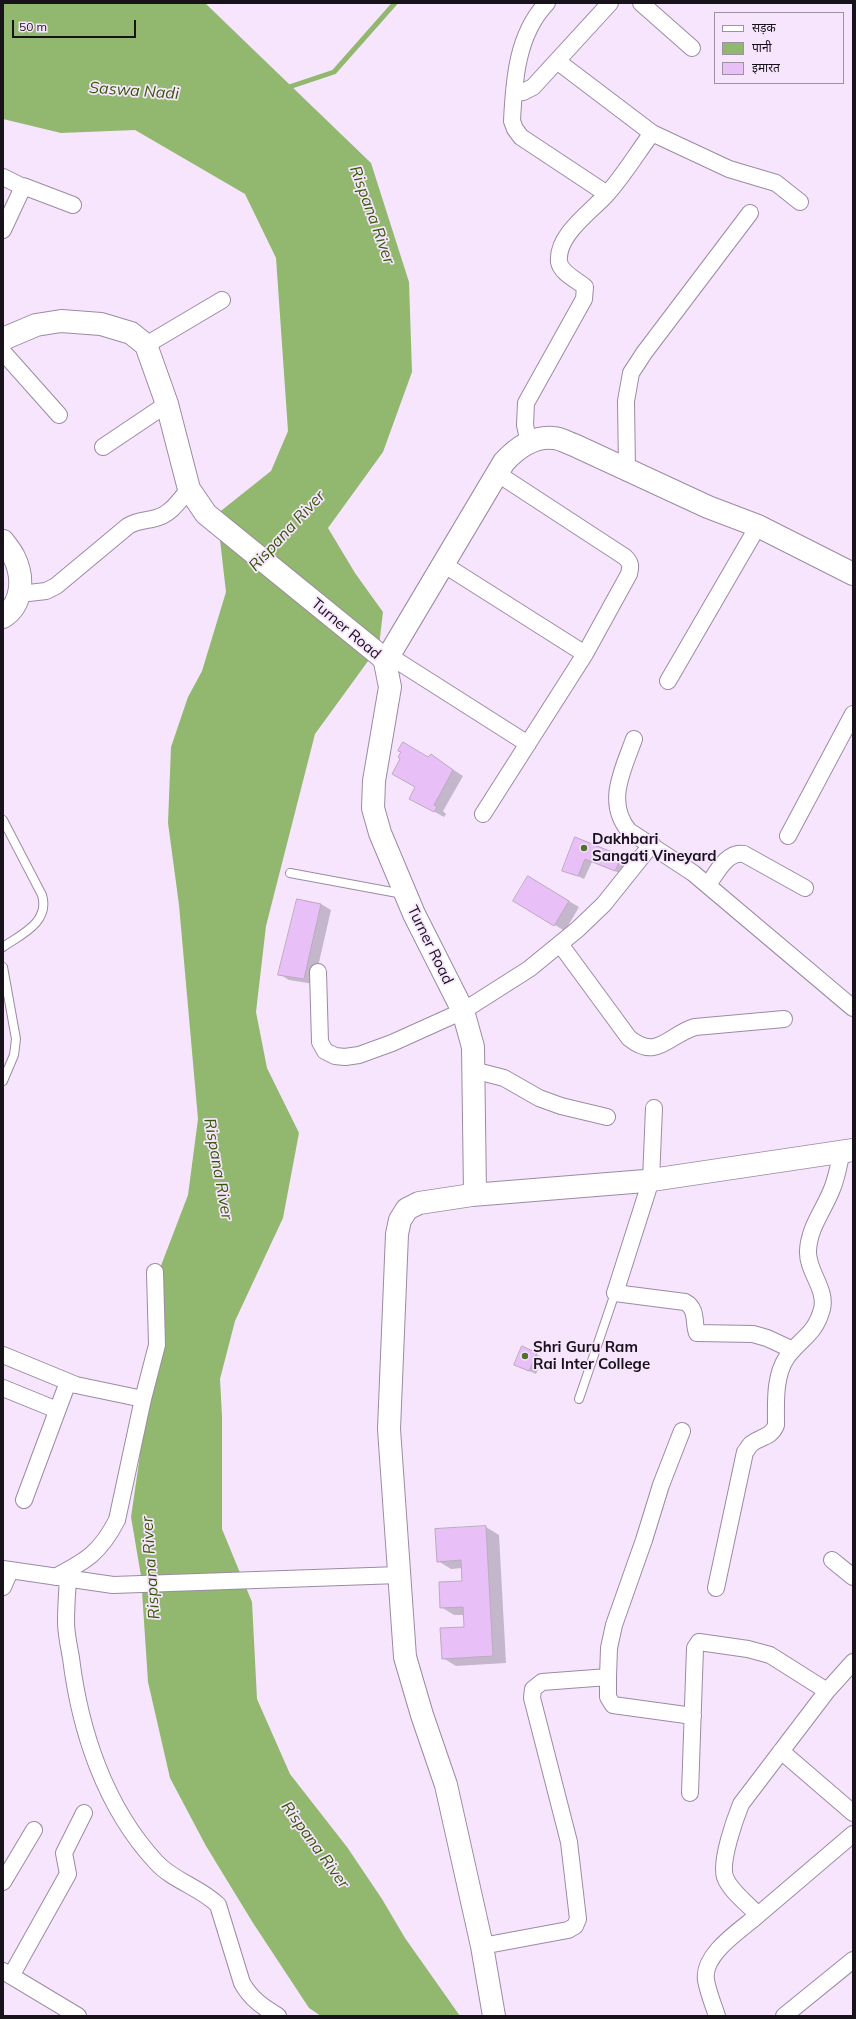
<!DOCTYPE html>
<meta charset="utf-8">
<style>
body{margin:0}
#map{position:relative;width:856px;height:2019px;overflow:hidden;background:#f7e5fe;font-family:Mulish,"Noto Sans Devanagari",sans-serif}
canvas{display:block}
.frame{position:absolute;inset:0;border:4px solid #18121a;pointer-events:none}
.legend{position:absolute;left:714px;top:12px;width:130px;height:72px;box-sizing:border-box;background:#f7e5fe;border:1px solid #9e91a3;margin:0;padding:5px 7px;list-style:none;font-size:12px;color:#18121a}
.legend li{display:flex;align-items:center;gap:8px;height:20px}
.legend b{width:20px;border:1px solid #9e91a3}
.scale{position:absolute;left:12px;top:20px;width:124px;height:18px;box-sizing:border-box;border:2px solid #18121a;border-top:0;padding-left:5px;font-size:12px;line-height:14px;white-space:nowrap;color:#18121a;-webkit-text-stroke:3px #f7e5fe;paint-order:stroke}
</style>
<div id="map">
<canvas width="856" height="2019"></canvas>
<div class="frame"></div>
<ul class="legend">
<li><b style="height:5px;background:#fff"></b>सड़क</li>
<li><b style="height:11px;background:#92b86f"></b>पानी</li>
<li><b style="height:11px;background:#e8c0f7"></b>इमारत</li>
</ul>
<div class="scale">50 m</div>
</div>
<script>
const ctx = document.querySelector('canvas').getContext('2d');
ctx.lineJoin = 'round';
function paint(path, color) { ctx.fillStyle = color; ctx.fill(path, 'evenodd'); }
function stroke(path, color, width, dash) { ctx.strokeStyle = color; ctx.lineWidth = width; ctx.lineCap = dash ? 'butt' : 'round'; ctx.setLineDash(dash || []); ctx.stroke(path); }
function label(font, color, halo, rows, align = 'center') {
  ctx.font = font + ' Mulish,sans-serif'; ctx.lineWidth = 3.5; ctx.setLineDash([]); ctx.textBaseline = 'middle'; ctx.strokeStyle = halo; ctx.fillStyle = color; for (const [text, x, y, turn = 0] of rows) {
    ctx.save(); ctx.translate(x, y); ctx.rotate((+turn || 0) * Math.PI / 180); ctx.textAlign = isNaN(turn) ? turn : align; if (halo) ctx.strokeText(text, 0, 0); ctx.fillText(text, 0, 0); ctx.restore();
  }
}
const water = new Path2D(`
 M3 3H205L371 163 409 282 412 372 383 452 328 528 355 573 383 612 379 646 315 734 266 926 256 1012 267 1068 299 1133 283 1218 235 1321 220 1379 222 1416V1529L252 1602 257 1699 290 1774 347 1847 382 1899 405 1938 460 2016H321L309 2008 253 1923 206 1846 170 1778 148 1682 141 1576 131 1517 148 1400 162 1359 157 1276 188 1195 198 1119 179 905 168 823 171 747 188 697 202 671 226 592 217 514 271 471 288 431 276 258 245 194 135 130 61 133 3 119Z`);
const shadow = new Path2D(`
 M431 755 463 776 443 811 446 814 444 817 420 804Z
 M576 838 628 860 622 874 592 862 584 879 564 870Z
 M528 877 579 907 565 931 514 901Z
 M298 900 321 904 331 910 314 984 289 980 279 974Z
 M536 1354 543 1358 536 1374 515 1365Z
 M486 1527 499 1535 506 1663 456 1666 443 1658 465 1628 464 1615H454L441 1607 463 1582 462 1568 451 1569 438 1561 436 1530Z`);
const stream = new Path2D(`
 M286 88 334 72 395 3`);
const building = new Path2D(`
 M403 742 428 757 431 754 453 770 434 805 437 807 434 812 409 799 415 787 392 774 400 759 398 757 401 752 398 751Z
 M575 837 622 856 615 871 585 859 578 876 562 871Z
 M528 876 569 901 554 926 513 901Z
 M297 899 321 904 304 979 278 975Z
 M522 1346 537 1353 529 1371 514 1365Z
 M486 1526 493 1656 442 1659 440 1628 464 1627 463 1607 440 1608 439 1582 462 1581 461 1560 437 1562 435 1529Z`);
const lane = new Path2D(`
 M3 820 42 895C50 922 22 934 3 947
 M290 873 403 894
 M3 967 16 1039 14 1055 3 1081
 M579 1399 615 1293`);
const street = new Path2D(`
 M547 3C517 34 514 80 512 121L515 129 521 137 607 194
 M641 3 692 48
 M557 61 652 133 729 169 776 183 800 202
 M514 94 523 92 533 87 610 3
 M3 177 23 187 3 230
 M23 186 73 205
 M146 345 222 300
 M3 352 59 415
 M533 441 527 434 525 425 526 403 584 299 585 287C577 280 561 273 559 262 556 235 592 211 607 194 624 175 637 153 652 133
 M103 447 167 404
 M627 469 626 401 631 373 644 353 750 213
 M443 564 585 654
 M20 594 46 591 56 586 128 526C138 520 145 521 156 518 171 514 179 501 189 489
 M388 655 528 744
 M668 681 758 526
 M634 739C623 770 605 802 629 831L693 873 853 1008
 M483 814 585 654 629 574C631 566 631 563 625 557L498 474
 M788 836 853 714
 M708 885C717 872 727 851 744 854L805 888
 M560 944 629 1038C657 1061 668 1035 695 1027L784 1019
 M318 972 320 1042 325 1051 335 1056 345 1057 359 1055 392 1043 463 1011 529 969 578 929 604 904 652 844
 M473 1070 504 1078 539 1098 561 1106 607 1117
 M654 1108 651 1180 615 1293 685 1302C698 1309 693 1323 697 1333L753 1334 767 1338 793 1350
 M3 1355 76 1385 143 1399
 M3 1388 57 1410
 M24 1500 68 1382
 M832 1560 853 1577
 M3 1569 113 1585 399 1575
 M55 1577C86 1561 100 1553 117 1520L143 1399 157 1345 155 1272
 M68 1579C67 1593 66 1608 66 1622 66 1634 69 1646 71 1658 80 1731 105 1807 156 1862 173 1881 200 1887 218 1905L242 1983C251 1999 263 2007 278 2016
 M3 1587 10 1571
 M716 1588 745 1452C747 1450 749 1446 751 1444 761 1436 771 1438 776 1425 776 1403 774 1376 787 1357 801 1338 815 1335 822 1309 827 1289 807 1271 808 1251 809 1227 824 1210 832 1189 837 1177 839 1164 842 1151
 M853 1662 827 1691 741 1804C735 1819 720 1861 725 1877 730 1891 748 1904 758 1915L853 1834
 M608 1677V1697L613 1705 693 1716
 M781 1751 853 1813
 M690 1793 695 1648 699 1642 748 1649 770 1655 827 1691
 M3 1882 34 1830
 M482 1946 568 1930 575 1926 578 1919 569 1842 532 1698 533 1689 542 1682 608 1677 609 1648 614 1625 644 1540 661 1485 682 1431
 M3 1971 78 2016
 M11 1976 68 1874 64 1853 84 1813
 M717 2016C713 2004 708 1992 706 1980 702 1954 741 1930 758 1915
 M784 2016 853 1960`);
const secondary = new Path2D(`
 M3 339 36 325 61 321 101 324 131 333 146 345 167 404 189 489 206 514 382 657 385 662 390 687 374 781 373 808 380 833 414 914 463 1011 473 1047 475 1193 472 1195
 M3 541C7 546 11 551 14 557 24 577 23 604 3 617
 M385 662 504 462C517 448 533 436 553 438 560 438 568 443 574 445L708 507 758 526 853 574
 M494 2016 482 1946 446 1785 422 1715 405 1657 389 1429 397 1234 400 1220 407 1209 419 1203 472 1195 645 1181 853 1150`);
const markers = [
 [584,848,4,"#50722b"],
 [525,1356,4,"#50722b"]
];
const streetNames = [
 ["Turner Road",346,629,40],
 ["Turner Road",430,945,64]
];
const poiNames = [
 ["Dakhbari",592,839],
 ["Sangati Vineyard",592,856],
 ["Shri Guru Ram",533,1347],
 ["Rai Inter College",533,1364]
];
const waterNames = [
 ["Saswa Nadi",134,91,4],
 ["Rispana River",372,215,70],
 ["Rispana River",287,531,-47],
 ["Rispana River",218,1169,80],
 ["Rispana River",151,1568,-94],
 ["Rispana River",315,1845,54]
];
paint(water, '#92b86f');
paint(shadow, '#0003');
stroke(stream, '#92b86f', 5);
paint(building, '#e8c0f7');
stroke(building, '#baa9c0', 1);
stroke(lane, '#9b8ba2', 10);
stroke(street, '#9b8ba2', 18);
stroke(secondary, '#9b8ba2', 24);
stroke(lane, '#fff', 8);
stroke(street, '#fff', 16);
stroke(secondary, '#fff', 22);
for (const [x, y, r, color] of markers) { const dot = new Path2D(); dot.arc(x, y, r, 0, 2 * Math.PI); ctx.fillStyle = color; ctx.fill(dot); stroke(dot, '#f7e5fe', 1.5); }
label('15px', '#18121a', '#f7e5fe', streetNames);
label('bold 15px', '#18121a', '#f7e5fe', poiNames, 'left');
label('italic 16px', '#365806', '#f7e5fe', waterNames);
</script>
